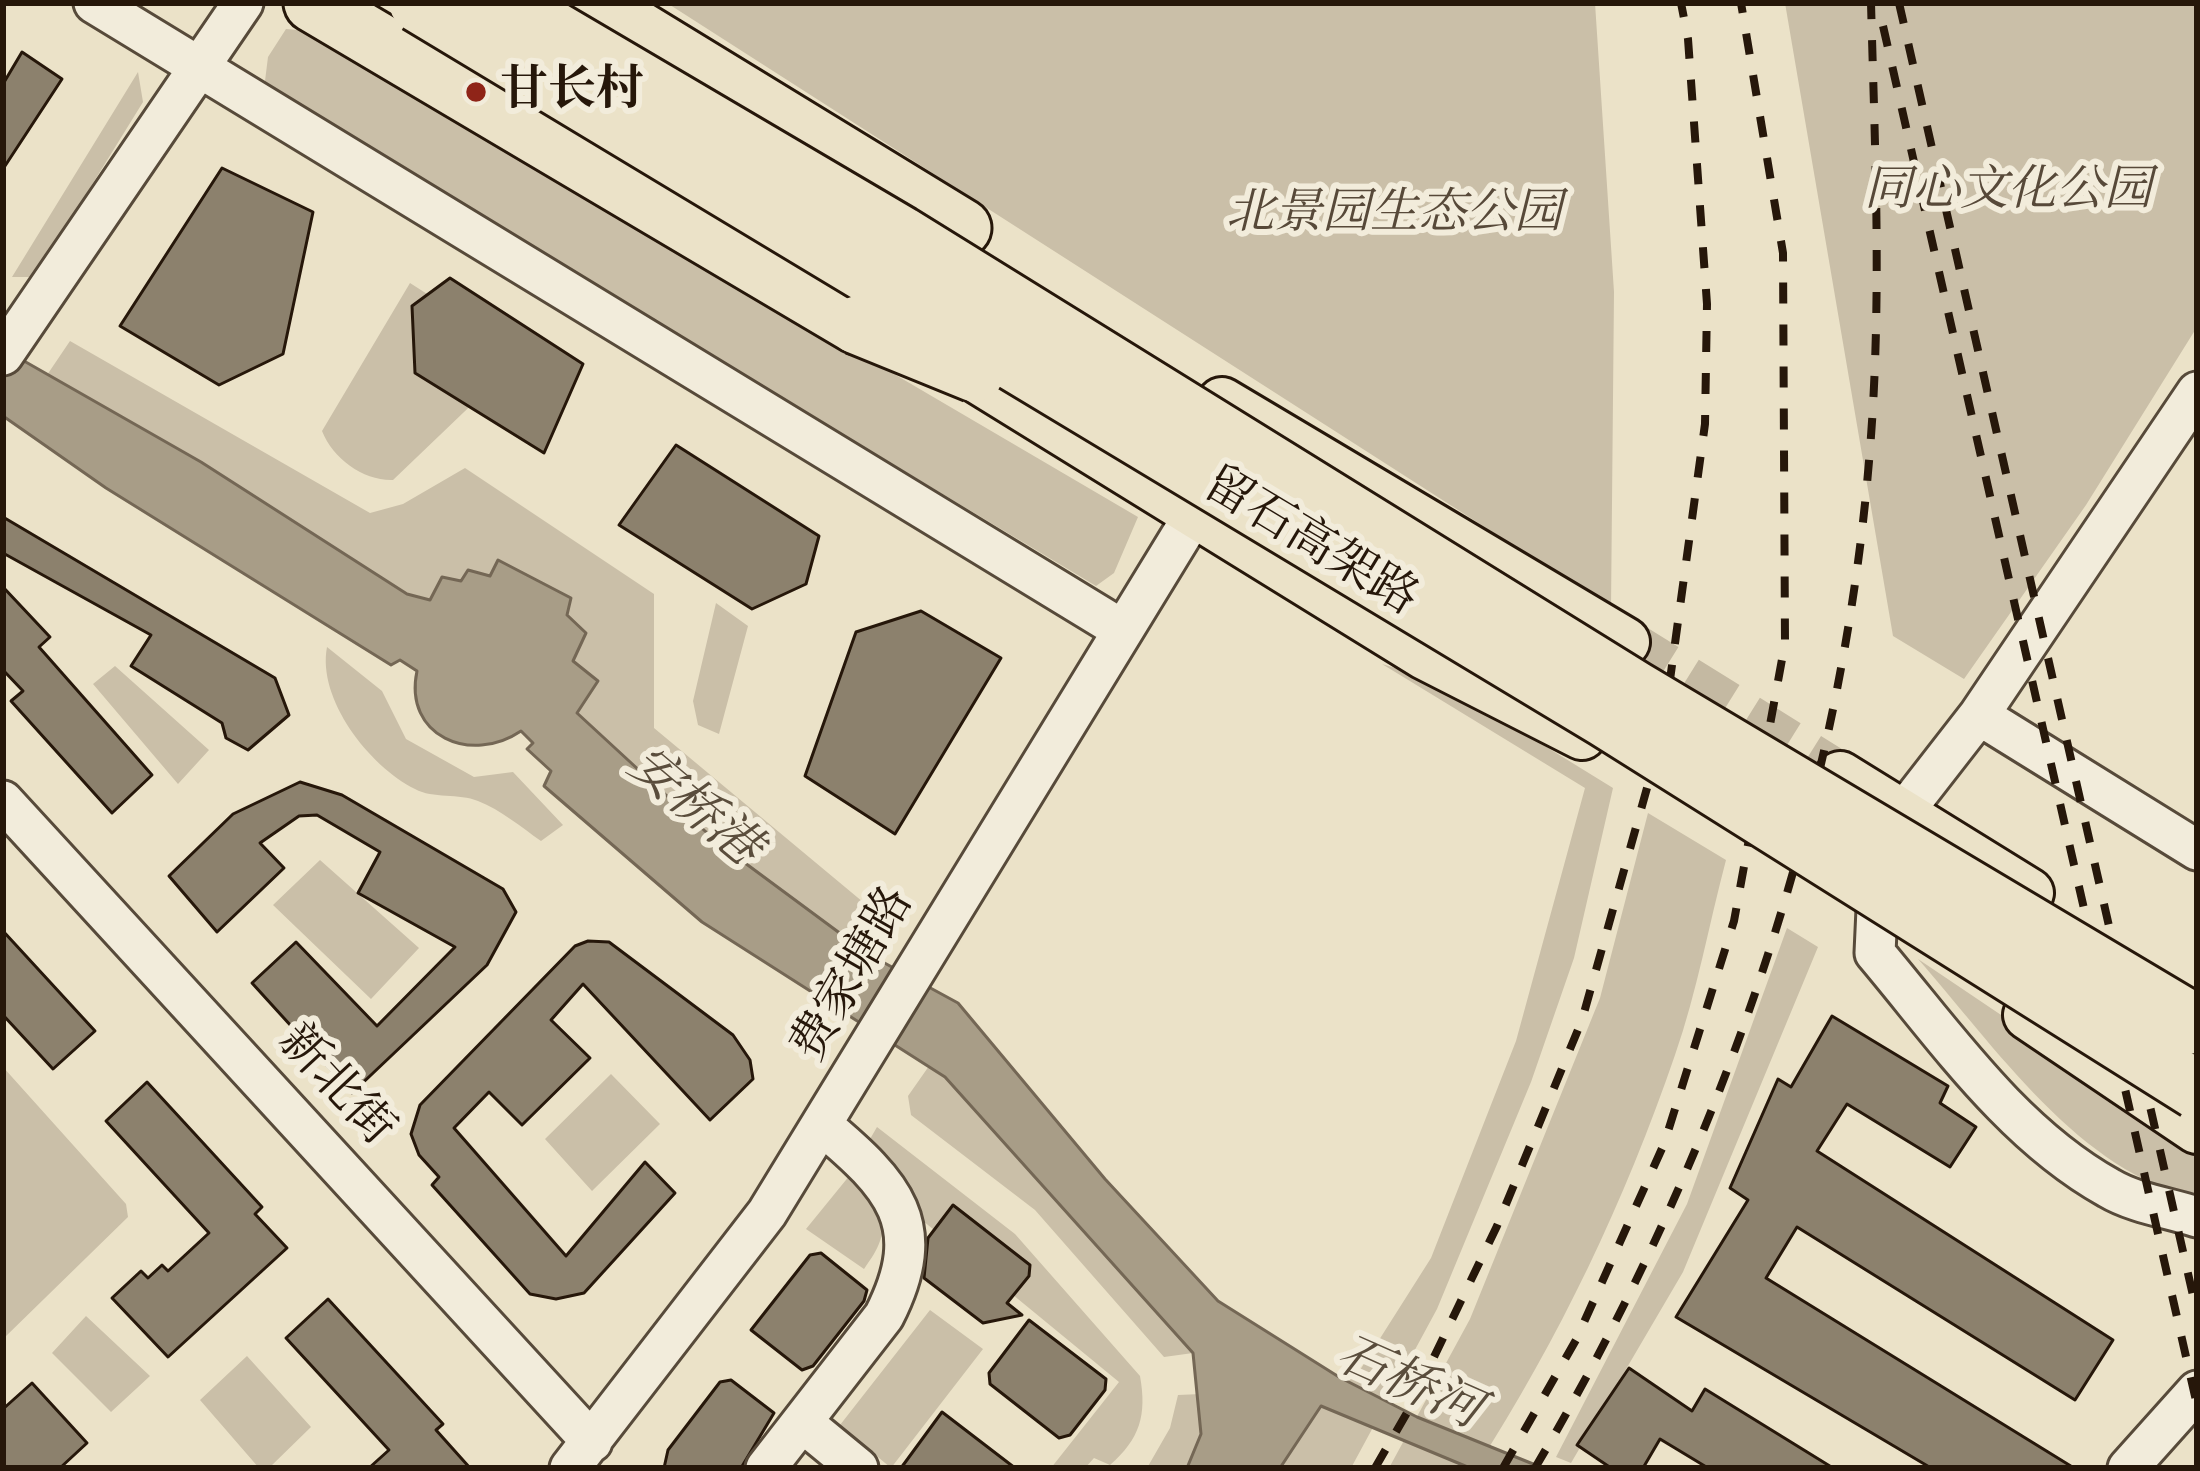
<!DOCTYPE html>
<meta charset="utf-8">
<style>
body{margin:0}
#map{position:relative;width:2200px;height:1471px;overflow:hidden;background:#ebe2c8;font-family:"IM FELL Great Primer",serif}
canvas{display:block}
.frame{position:absolute;inset:0;border:6px solid #26170a;pointer-events:none}
</style>
<div id="map">
<canvas width="2200" height="1471"></canvas>
<div class="frame"></div>
</div>
<script>
const ctx = document.querySelector('canvas').getContext('2d');
ctx.lineJoin = 'round';
function paint(path, color) { ctx.fillStyle = color; ctx.fill(path, 'evenodd'); }
function stroke(path, color, width, dash) { ctx.strokeStyle = color; ctx.lineWidth = width; ctx.lineCap = dash ? 'butt' : 'round'; ctx.setLineDash(dash || []); ctx.stroke(path); }
function label(font, color, halo, rows, align = 'center') {
  ctx.font = font + ' "IM FELL Great Primer","Noto Serif SC",serif'; ctx.lineWidth = 12; ctx.setLineDash([]); ctx.textBaseline = 'middle'; ctx.strokeStyle = halo; ctx.fillStyle = color; for (const [text, x, y, turn = 0] of rows) {
    ctx.save(); ctx.translate(x, y); ctx.rotate((+turn || 0) * Math.PI / 180); ctx.textAlign = isNaN(turn) ? turn : align; if (halo) ctx.strokeText(text, 0, 0); ctx.fillText(text, 0, 0); ctx.restore();
  }
}
const green = new Path2D(`
 M667 3H1595L1614 292 1611 608Z
 M1785 3H2197V327L2086 505 1964 679 1893 636Z
 M286 29 309 31 1138 517 1114 573 1096 586 279 96 265 81 268 57Z
 M138 72 143 102 35 277H12Z
 M410 283 513 349 487 390 393 480C364 481 333 459 322 431Z
 M70 341 370 513 403 504 465 468 654 594V728L887 922 868 954 718 843 554 735 573 660 490 577 430 600 410 598 47 375Z
 M716 603 748 626 719 734 698 725 693 701Z
 M327 647 382 691 406 739 474 777 513 772 563 825 541 841C521 827 501 810 478 801 459 793 433 799 415 789 369 766 317 699 327 647Z
 M1382 664 1441 682 1613 788 1574 958 1531 1082 1437 1309 1351 1468H1280L1339 1377 1360 1370 1431 1258 1516 1041 1585 788Z
 M115 666 209 750 178 784 93 684Z
 M1648 813 1726 860C1709 924 1697 992 1675 1055 1625 1201 1559 1339 1476 1468H1389L1470 1319 1600 998Z
 M320 860 419 948 371 999 273 905Z
 M1787 928 1818 947 1683 1272 1571 1463 1556 1457 1687 1204Z
 M1918 959 2197 1147V1197C2082 1176 1993 1044 1918 959Z
 M929 1066 945 1077 1193 1353 1164 1357 1035 1210 911 1115 908 1096Z
 M3 1067 126 1204 128 1217 3 1339Z
 M611 1074 660 1124 592 1191 545 1139Z
 M877 1127 1015 1234 1140 1376C1147 1415 1140 1439 1110 1465L1094 1458 1085 1468H1051L1119 1382 917 1216 866 1146Z
 M850 1175C882 1213 897 1225 864 1269L806 1229Z
 M930 1310 983 1349 891 1468 840 1425Z
 M86 1316 150 1376 111 1412 52 1353Z
 M247 1356 311 1427 269 1468H259L200 1400Z
 M1201 1394V1434L1187 1468H1147L1170 1428 1178 1395Z`);
const water = new Path2D(`
 M3 349 201 462 407 594 430 600 442 577 461 581 468 570 490 576 498 560 571 598 567 615 586 633 573 661 598 681 577 713 718 843 868 954 958 1003 1105 1179 1218 1301 1339 1377 1417 1417 1543 1468H1470L1321 1406 1280 1468H1187L1201 1434 1193 1353 945 1077 702 922 544 786 551 771 527 749 533 743 521 731C471 765 403 736 417 671L400 660 391 665 106 488 3 416Z`);
const building = new Path2D(`
 M22 52 62 79 3 169V84Z
 M222 168 313 212 283 354 219 385 120 326Z
 M450 278 583 364 544 453 415 373 412 306Z
 M676 445 819 536 806 584 752 609 619 525Z
 M3 517 275 678 289 715 248 750 226 738 222 723 131 666 151 635 3 553Z
 M3 587 50 637 39 647 152 775 112 813 11 701 23 691 3 670Z
 M921 611 1001 658 895 834 805 776 856 632Z
 M300 782 342 795 503 889 516 912 487 965 352 1093 252 983 296 942 377 1026 455 947 358 893 380 852 317 815 299 816 260 843 284 868 217 932 169 876 233 814Z
 M3 931 95 1031 53 1069 3 1015Z
 M588 941 609 942 733 1035 750 1060 753 1079 710 1120 583 984 551 1020 590 1058 522 1125 489 1092 454 1128 566 1256 645 1162 675 1193 584 1293 556 1299 530 1294 432 1185 439 1177 419 1155 411 1134 420 1105 575 946Z
 M1832 1016 1948 1086 1940 1103 1976 1127 1950 1167 1847 1104 1817 1151 2113 1340 2075 1400 1797 1227 1766 1278 2074 1468H1931L1676 1317 1748 1200 1730 1188 1778 1079 1791 1087Z
 M147 1082 262 1207 255 1214 287 1248 168 1357 112 1298 141 1271 148 1278 162 1265 168 1271 209 1233 106 1121Z
 M953 1205 1030 1265 1029 1276 1007 1303 1022 1315 983 1323 924 1278 928 1238Z
 M821 1253 867 1290 864 1301 813 1366 802 1370 751 1330 810 1255Z
 M328 1299 443 1424 436 1430 470 1468H369L389 1450 286 1338Z
 M1029 1320 1106 1379 1105 1390 1070 1435 1059 1438 990 1384 989 1373Z
 M1629 1368 1692 1411 1705 1389 1833 1468H1708L1660 1439 1643 1468H1611L1577 1445Z
 M731 1380 774 1413 741 1468H664L668 1450 720 1382Z
 M32 1383 87 1443 60 1468H3V1409Z
 M942 1412 1015 1468H901Z`);
const majorTunnel = new Path2D(`
 M1625 642 1840 776`);
const minor = new Path2D(`
 M94 3 1121 629
 M3 355 243 3
 M2197 392 1979 715 1902 814 1879 865 1875 953C1945 1036 2012 1134 2109 1188 2134 1203 2169 1208 2197 1217
 M1979 715 2197 850
 M3 801 592 1442
 M802 1422 858 1468
 M570 1468 767 1213 1195 513
 M766 1468 884 1316C931 1224 893 1185 823 1126
 M2128 1468 2197 1391`);
const major = new Path2D(`
 M941 356 1425 655 1582 735
 M1222 402 1625 642
 M1840 776 2029 893
 M2028 1015 2197 1129`);
const highway = new Path2D(`
 M313 3 857 325
 M594 3 962 228`);
const rail = new Path2D(`
 M1899 3 2197 1313
 M1883 26 2197 1405
 M1375 1468 1408 1411 1497 1226 1582 1020 1663 731 1705 424 1707 304 1688 39 1681 3
 M1503 1468 1576 1340 1664 1144 1734 921 1785 643 1783 253 1741 3
 M1535 1468C1718 1158 1842 808 1870 449 1882 301 1875 151 1871 3`);
const highwayBridge = new Path2D(`
 M418 3 1605 718 2197 1090
 M507 3 901 235 1635 690 2197 1025
 M857 325 975 373`);
const markers = [
 [476,92,12,"#8f2418"]
];
const poiNames = [
 ["甘长村",500,92]
];
const parkNames = [
 ["同心文化公园",2008,192],
 ["北景园生态公园",1394,215]
];
const streetNames = [
 ["留石高架路",1310,543,31],
 ["费家塘路",854,975,-60],
 ["新北街",335,1086,47]
];
const waterNames = [
 ["安桥港",693,808,40],
 ["石桥河",1408,1385,24]
];
paint(green, '#cabfa8');
paint(water, '#a89d87');
stroke(water, '#746755', 3);
paint(building, '#8c816d');
stroke(building, '#26170a', 3);
stroke(majorTunnel, '#c4b9a2', 48, [48, 24]);
stroke(minor, '#574a3a', 45);
stroke(major, '#26170a', 54);
stroke(highway, '#26170a', 63);
stroke(minor, '#f2ecdb', 39);
stroke(major, '#ebe2c8', 48);
stroke(highway, '#ebe2c8', 57);
stroke(rail, '#26170a', 8, [21, 21]);
stroke(highwayBridge, '#26170a', 63, []);
stroke(highwayBridge, '#ebe2c8', 57);
for (const [x, y, r, color] of markers) { const dot = new Path2D(); dot.arc(x, y, r, 0, 2 * Math.PI); ctx.fillStyle = color; ctx.fill(dot); stroke(dot, '#f2ecdb', 4.5); }
label('bold 48px', '#26170a', '#f2ecdb', poiNames, 'left');
label('italic 48px', '#574939', '#f2ecdb', parkNames);
label('48px', '#26170a', '#f2ecdb', streetNames);
label('italic 51px', '#5a4d3c', '#f2ecdb', waterNames);
</script>
